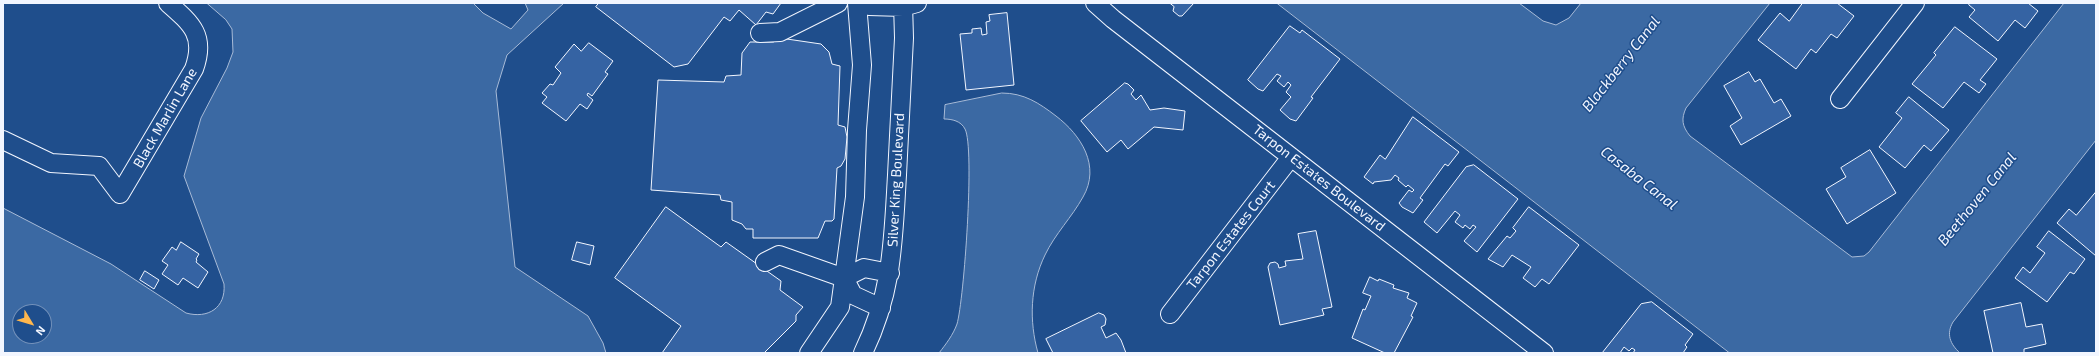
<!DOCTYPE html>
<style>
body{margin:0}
#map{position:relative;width:2099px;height:356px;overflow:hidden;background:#1f4e8c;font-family:"Exo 2",sans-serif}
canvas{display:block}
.frame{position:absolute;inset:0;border:4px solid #f2f6ff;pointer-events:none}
.north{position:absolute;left:12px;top:304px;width:40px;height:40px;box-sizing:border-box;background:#1f4e8c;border:1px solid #7391ba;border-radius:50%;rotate:128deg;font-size:11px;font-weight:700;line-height:16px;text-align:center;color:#f2f6ff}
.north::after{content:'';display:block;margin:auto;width:14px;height:18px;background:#ffb74d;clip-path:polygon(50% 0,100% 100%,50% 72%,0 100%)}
</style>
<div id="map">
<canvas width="2099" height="356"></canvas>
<div class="frame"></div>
<div class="north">N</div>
</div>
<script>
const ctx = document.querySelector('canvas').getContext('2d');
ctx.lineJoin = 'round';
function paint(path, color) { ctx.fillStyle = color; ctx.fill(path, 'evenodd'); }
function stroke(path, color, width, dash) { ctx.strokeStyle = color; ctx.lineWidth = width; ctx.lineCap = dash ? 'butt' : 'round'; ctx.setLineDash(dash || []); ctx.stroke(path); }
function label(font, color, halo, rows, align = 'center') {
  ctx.font = font + ' "Exo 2",sans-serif'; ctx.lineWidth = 3; ctx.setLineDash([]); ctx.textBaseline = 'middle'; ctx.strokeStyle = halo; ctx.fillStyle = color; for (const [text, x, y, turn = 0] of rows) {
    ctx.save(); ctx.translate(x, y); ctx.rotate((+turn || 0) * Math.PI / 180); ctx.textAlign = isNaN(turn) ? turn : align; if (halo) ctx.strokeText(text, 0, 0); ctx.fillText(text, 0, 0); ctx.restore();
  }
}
const water = new Path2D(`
 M207 3H473L483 13 511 29 528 10 525 3H564L507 55 496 91 515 267 588 316 603 343 606 353H3V208L111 264 186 313C208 319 226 308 224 284L184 176 201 118 227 68 233 52 232 29 226 20ZM20 312H44V336H20Z
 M1277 3H1519L1543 21 1556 25 1569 18 1581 3H1770L1686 108C1681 119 1682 126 1690 136L1852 257 1864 256 1869 252 2064 3H2096V140L1953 322C1946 334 1950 344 1960 353H1730Z
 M1002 93C1024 93 1039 103 1056 116 1081 135 1101 166 1083 197 1072 217 1055 234 1045 255 1030 286 1029 321 1038 353H939C946 344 953 335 957 324 964 300 975 148 965 129 961 121 952 119 944 119L945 105Z`);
const building = new Path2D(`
 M599 3H781L773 14 766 12 756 25 739 10 730 21 724 17 688 64 674 67 596 7Z
 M1170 3H1194L1182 16H1179L1173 11 1174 7Z
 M1803 3H1837L1854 16 1837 38 1831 34 1816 53 1811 49 1796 69 1758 40 1780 13 1789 21Z
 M1970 3H2028L2038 11 2025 28 2015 20 1998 41 1969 17 1975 10 1969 5Z
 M1007 13 1014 85 966 90 960 34 972 33V29L981 28 982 35 987 34 986 22 990 21 989 15Z
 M1290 26 1300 33 1302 30 1340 59 1311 97 1313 98 1296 121 1290 119 1280 110 1291 97 1286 92 1291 85 1288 82 1284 87 1277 81 1281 76 1277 74 1263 91 1258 89 1248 80Z
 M1955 27 1997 59 1980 80 1986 84 1979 93 1964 82 1943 108 1912 84 1936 55 1934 53Z
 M780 38 821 44 829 52 832 64 840 66 838 125 845 127 847 137 845 159 841 166 837 168 834 219 832 221H825L818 238H753V229H746L742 224 732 220V202L721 200 720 195 651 190 658 80 724 82 726 76 741 75 742 53 750 42H773Z
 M589 43 613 61 605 72 608 74 592 96 588 93 587 95 593 100 587 109 580 104 566 121 542 103 547 97 542 93 550 84 553 85 561 73 555 67 574 44 581 51Z
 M1749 72 1755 82 1760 79 1774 103 1781 99 1791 116 1741 145 1730 126 1742 118 1724 86Z
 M1125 83 1128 84 1134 90 1131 94 1136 100 1141 95 1150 110 1164 108 1185 111 1183 130 1154 127 1128 149 1121 140 1107 152 1081 121Z
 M1909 97 1949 130 1931 151 1924 145 1905 168 1879 147 1902 118 1896 113Z
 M1413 117 1459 152 1448 166 1445 164 1420 198 1423 200 1413 213 1402 207 1399 203 1409 190 1412 192 1414 190 1408 185 1406 187 1398 180 1399 178 1395 175 1391 180 1374 182 1373 184 1364 177 1380 155 1385 159Z
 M1870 150 1896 193 1847 224 1826 189 1846 177 1841 168Z
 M1474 165 1518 199 1477 252 1464 241 1476 227 1473 225 1470 229 1465 225 1463 228 1455 222 1460 215 1455 211 1437 233 1424 222 1466 167Z
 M2096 192V256L2057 223 2069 209 2076 215Z
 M666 207 721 247 726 242 781 281 780 290 803 307 796 315V321L764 353H662L681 326 615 278Z
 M1529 207 1579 245 1549 284 1542 279 1535 287 1523 278 1531 267 1512 255 1503 267 1488 259 1507 236 1510 238 1516 231 1513 228Z
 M1316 231 1332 307 1322 309 1324 315 1280 325 1268 267 1270 263 1275 262 1278 264 1279 268 1286 266 1285 261 1303 259 1298 234Z
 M2049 231 2085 259 2074 274 2070 272 2047 302 2015 278 2023 267 2030 273 2045 253 2037 247Z
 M181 242 199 254 196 259 197 260 196 262 208 272 198 288 183 278 178 285 162 274 168 265 162 261 172 247 176 250Z
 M577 242 594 246 590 265 572 260Z
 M145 271 159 280 154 289 140 280Z
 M1370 277 1378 281 1379 279 1394 285 1393 288 1409 293 1407 298 1417 303 1411 316 1413 317 1394 353H1385L1352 338 1363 309 1365 310 1371 296 1363 293Z
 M1652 302 1693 334 1685 345 1687 347 1683 353H1633L1635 350 1632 348 1629 351 1624 347 1620 353H1602L1641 304Z
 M2021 303 2026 327 2042 324 2046 344 2024 349V353H1993L1984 311Z
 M1099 313 1104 315 1106 319 1105 325 1101 327 1106 338 1116 333 1121 340 1126 353H1053L1046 339Z`);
const minor = new Path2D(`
 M866 3 869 6 903 7 917 3
 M1095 3 1113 19 1544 353
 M760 33 780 32 838 3
 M1840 99 1915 3
 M3 140 51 163 99 166 120 194 194 69C206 36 192 24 168 3
 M765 262 779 255 844 278
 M881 308 853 295 844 278 864 268 890 273
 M1170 314 1291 157
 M809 353 840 307 844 278 855 197 857 130 862 65 857 3
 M863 353C893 291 893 242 897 175 899 129 902 84 904 38L903 3`);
const streetNames = [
 ["Black Marlin Lane",165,118,-60],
 ["Tarpon Estates Boulevard",1319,178,38],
 ["Silver King Boulevard",896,180,-87],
 ["Tarpon Estates Court",1231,235,-52]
];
const waterNames = [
 ["Blackberry Canal",1621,64,-52],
 ["Casaba Canal",1639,178,38],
 ["Beethoven Canal",1977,199,-51]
];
paint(water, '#3b69a3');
stroke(water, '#a8bbd7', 1);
paint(building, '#3563a3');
stroke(building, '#f2f6ff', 1);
stroke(minor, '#f2f6ff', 20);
stroke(minor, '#1f4e8c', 18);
label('14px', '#f2f6ff', '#1f4e8c', streetNames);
label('italic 15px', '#f2f6ff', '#1f4e8c', waterNames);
</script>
